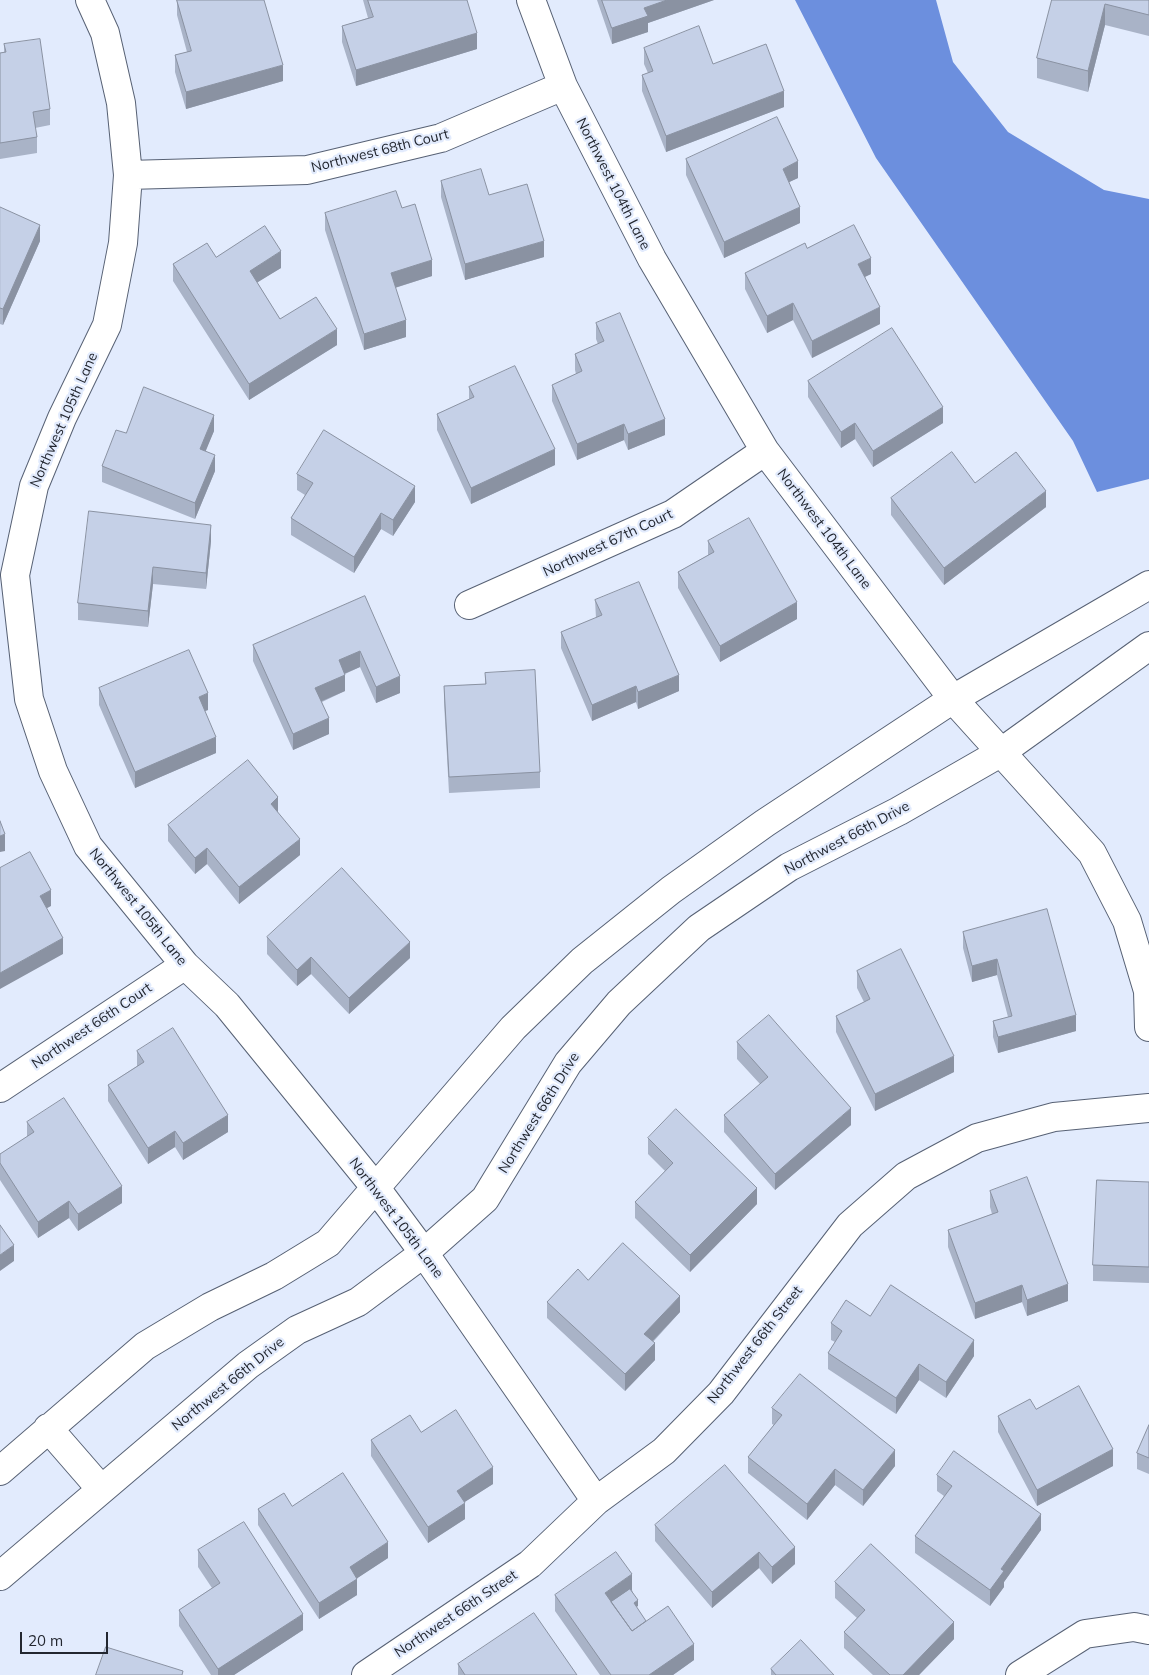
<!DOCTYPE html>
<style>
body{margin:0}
#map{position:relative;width:1149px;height:1675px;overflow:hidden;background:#e2ebfd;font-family:Mulish,sans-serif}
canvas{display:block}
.scale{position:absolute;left:20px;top:1632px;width:88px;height:22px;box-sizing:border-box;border:2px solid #232730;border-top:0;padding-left:6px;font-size:15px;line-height:18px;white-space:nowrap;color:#232730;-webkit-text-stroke:4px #e2ebfd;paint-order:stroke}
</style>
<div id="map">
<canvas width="1149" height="1675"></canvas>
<div class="scale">20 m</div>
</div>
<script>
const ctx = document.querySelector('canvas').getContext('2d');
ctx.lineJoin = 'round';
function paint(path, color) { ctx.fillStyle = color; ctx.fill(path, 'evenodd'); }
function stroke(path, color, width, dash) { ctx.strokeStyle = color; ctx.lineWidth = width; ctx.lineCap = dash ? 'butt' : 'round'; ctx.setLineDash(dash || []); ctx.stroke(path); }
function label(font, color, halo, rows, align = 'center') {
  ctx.font = font + ' Mulish,sans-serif'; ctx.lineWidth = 4.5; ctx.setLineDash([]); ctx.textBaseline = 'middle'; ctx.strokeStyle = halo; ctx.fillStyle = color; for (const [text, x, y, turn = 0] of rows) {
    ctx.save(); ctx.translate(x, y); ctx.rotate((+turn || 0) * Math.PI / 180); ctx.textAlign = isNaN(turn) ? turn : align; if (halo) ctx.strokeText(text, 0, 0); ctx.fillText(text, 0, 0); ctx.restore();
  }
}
const water = new Path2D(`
 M795 0H936L953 62 1008 132 1104 190 1149 199V479L1097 492 1073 441 876 158Z`);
const minor = new Path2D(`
 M90 0 105 33 121 103 128 175 123 243 107 325 62 418 34 486 15 575 29 699 53 771 88 846 185 965 227 1005 375 1187 424 1253 596 1501
 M531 0 563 86 652 259 765 451 953 699 1092 853 1127 921 1148 991 1149 1027
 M128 175 307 170 441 138 563 86
 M469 605 673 514 765 451
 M0 1088 185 965
 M48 1428 101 1489
 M0 1471 145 1346 210 1307 274 1276 328 1243 513 1028 582 961 671 890 765 823 953 699 1149 585
 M0 1576 248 1365 297 1330 358 1302 424 1253 485 1199 568 1063 619 1003 699 928 789 867 899 811 1000 753 1149 646
 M366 1675 530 1564 596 1501 664 1451 721 1393 850 1225 906 1176 977 1138 1054 1117 1149 1108
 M1020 1675 1085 1634 1134 1627 1149 1630`);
const wall = new Path2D(`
 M177 0 283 81 186 109 175 72V55L187 52 177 15Z
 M363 0H467L477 49 356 86 342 42V26L368 18Z
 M597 0H714L648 23V32L612 44Z
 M1052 0H1149V36L1105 25 1088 92 1037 78V58Z
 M4 44 50 109V125L35 128 37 137V153L0 159V53L4 52Z
 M644 48 784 107 666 152 642 91V75L648 73 644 64Z
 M686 159 798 178 789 182 800 223 724 258 686 175Z
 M441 181 489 195 544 257 465 280 441 197Z
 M0 207 40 241 3 325 0 324Z
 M402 208 432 276 395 288 406 337 364 350 325 230V213Z
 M807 248 871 274 865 277 880 324 812 358 793 320 767 333 745 289V273Z
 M216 257 281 268 257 282 280 319 337 345 249 400 173 281V264Z
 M596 323 665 435 628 450 624 440 577 460 552 401V385L576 374 575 370V354L598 344 596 339Z
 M808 381 943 423 873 467 855 439 841 448 808 397Z
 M469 387 555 465 471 504 437 430V414L469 400Z
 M214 431 205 451 215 471 195 519 102 482V466L126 433Z
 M297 474 415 502 393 536 381 529 354 573 291 535V518L305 495 297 490Z
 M891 498 1046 507 944 585 891 515Z
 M211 525V541L206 589 153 584 148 627 78 620V603Z
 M708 541 797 619 720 662 678 588V572L708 555Z
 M365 596 400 693 376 703 360 667 345 674V691L322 702 329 734 293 750 253 661V645Z
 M595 600 679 691 638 709 636 702 592 721 561 648V632L596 618Z
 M485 673 540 772V788L449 793 444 702V686L485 684Z
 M99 688 208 710 205 711 216 753 135 788 99 705Z
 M278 813 300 855 239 904 207 864 195 874 168 841V825Z
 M1047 909 1076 1031 998 1053 993 1037V1021L1008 1017 997 975 972 982 963 948V932Z
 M267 937 410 958 349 1014 311 974 297 986 267 954Z
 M857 971 954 1072 875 1111 836 1032V1016L864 1002 857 988Z
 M737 1042 851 1125 775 1190 724 1132V1115L760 1084 737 1059Z
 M137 1051 228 1132 183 1160 175 1147 148 1164 108 1101V1085L137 1066Z
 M27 1122 122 1203 78 1231 69 1218 38 1238 0 1180V1154L27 1137Z
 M648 1138 757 1204 690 1272 635 1218V1202L665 1171 648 1154Z
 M1149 1182V1283L1093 1281V1265Z
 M990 1191 1068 1301 1027 1316 1022 1302 975 1319 948 1247V1230L992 1214 990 1207Z
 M588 1280 680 1312 653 1342 655 1360 625 1391 547 1318V1302Z
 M870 1316 974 1356 946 1398 919 1380 896 1414 828 1369V1353L835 1342 831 1340V1323Z
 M772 1408 895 1466 863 1506 835 1485 807 1520 748 1473V1457L774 1425 772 1424Z
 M1036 1409 1113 1466 1037 1506 998 1432V1416Z
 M1149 1425V1474L1137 1469V1453Z
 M421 1432 493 1484 464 1502 465 1519 428 1543 371 1456V1440Z
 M937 1475 1041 1530 1004 1582V1587L990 1606 915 1553V1536L944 1496 937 1491Z
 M292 1506 388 1558 357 1578V1595L319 1619 258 1525V1509Z
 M655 1525 795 1547V1564L772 1584 759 1568 712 1608 655 1541Z
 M198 1550 303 1630 234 1675H211L179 1626V1610L212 1588 198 1567Z
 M835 1582 954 1639 919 1675H873L844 1648V1632L857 1618 835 1598Z
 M632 1590 638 1606 636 1607 646 1621 694 1660 673 1675H600L555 1611V1595Z
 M458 1664 577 1675H458Z
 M771 1669 834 1675H771Z`);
const shadedWall = new Path2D(`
 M667 0H714L648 23V32L612 44V28L644 8Z
 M1105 4V25L1088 92V71Z
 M477 33V49L356 86V70Z
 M283 65V81L186 109V92Z
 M784 91V107L666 152V136Z
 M798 161V178L783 185V169Z
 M800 207V223L724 258V242Z
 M40 225V241L3 325V309Z
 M544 241V257L465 280V264Z
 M281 251V268L250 287V271Z
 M871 258V274L858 280V264Z
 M432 260V276L391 289V273Z
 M793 303V320L767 333V316Z
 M880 307V324L812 358V341Z
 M406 320V337L364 350V334Z
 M337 329V345L249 400V384Z
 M943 407V423L873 467V451Z
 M214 415V431L200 465V449Z
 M665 419V435L628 450V434Z
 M855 423V439L841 448V432Z
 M624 424V440L577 460V444Z
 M555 449V465L471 504V488Z
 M215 455V471L195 519V503Z
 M415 486V502L393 536V520Z
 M1046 491V507L944 585V568Z
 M381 513V529L354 573V557Z
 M211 525V541L206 589V573Z
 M153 567V584L148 627V611Z
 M797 602V619L720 662V646Z
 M360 651V667L339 676V660Z
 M345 675V691L315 704V688Z
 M679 675V691L638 709V692Z
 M400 676V693L376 703V687Z
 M636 686V702L592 721V705Z
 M208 693V710L199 713V697Z
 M329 718V734L293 750V734Z
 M216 737V753L135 788V772Z
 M278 797V814L271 804Z
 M5 834V851L0 852V836Z
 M300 839V855L239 904V887Z
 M207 848V864L195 874V858Z
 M51 890V906L40 912V896Z
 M63 938V954L0 989V973Z
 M410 942V958L349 1014V998Z
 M311 957V974L297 986V970Z
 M997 959V975L972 982V966Z
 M1076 1015V1031L998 1053V1037Z
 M954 1056V1072L875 1111V1094Z
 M851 1108V1125L775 1190V1174Z
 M228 1115V1132L183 1160V1143Z
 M175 1131V1147L148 1164V1148Z
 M122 1186V1203L78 1231V1214Z
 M757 1188V1204L690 1272V1255Z
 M69 1201V1218L38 1238V1222Z
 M14 1245V1261L0 1271V1255Z
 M1068 1284V1301L1027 1316V1300Z
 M1022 1285V1302L975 1319V1303Z
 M680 1296V1312L644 1350V1334Z
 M974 1340V1356L946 1398V1382Z
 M655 1343V1360L625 1391V1374Z
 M919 1364V1380L896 1414V1398Z
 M1113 1449V1466L1037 1506V1490Z
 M895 1450V1466L863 1506V1490Z
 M493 1467V1484L457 1507V1491Z
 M835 1469V1485L807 1520V1504Z
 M465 1503V1519L428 1543V1527Z
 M1041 1514V1530L1004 1582V1587L990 1606V1590L1001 1569Z
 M388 1542V1558L350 1583V1567Z
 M795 1547V1564L772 1584V1567Z
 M759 1552V1568L712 1608V1592Z
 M632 1574V1590L610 1606 605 1593Z
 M357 1579V1595L319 1619V1603Z
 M638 1600V1606L634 1608V1603Z
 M303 1614V1630L234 1675H218V1669Z
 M954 1622V1639L919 1675H903Z
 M694 1644V1660L673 1675H649Z`);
const building = new Path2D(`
 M177 0H264L283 65 186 92 175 55 191 51Z
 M368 0H467L477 33 356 70 342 26 373 17Z
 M602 0H667L644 8 648 16 612 28Z
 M1052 0H1149V15L1105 4 1088 71 1037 58Z
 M699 26 713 64 766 44 784 91 666 136 642 75 653 71 644 48Z
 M40 39 50 109 33 112 37 137 0 143V53L6 52 4 44Z
 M777 117 798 161 783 169 800 207 724 242 686 159Z
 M481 169 489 195 527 184 544 241 465 264 441 181Z
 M396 191 402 208 415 204 432 260 391 273 406 320 364 334 325 213Z
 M0 207 40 225 3 309 0 308Z
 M854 225 871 258 858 264 880 307 812 341 793 303 767 316 745 273 805 243 807 248Z
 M265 226 281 251 250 271 280 319 316 297 337 329 249 384 173 264 207 243 216 257Z
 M620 313 665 419 628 434 624 424 577 444 552 385 582 371 575 354 604 341 596 323Z
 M892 328 943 407 873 451 855 423 841 432 808 381Z
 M515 366 555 449 471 488 437 414 474 397 469 387Z
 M144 387 214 415 200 449 215 455 195 503 102 466 116 430 126 433Z
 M324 430 415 486 393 520 381 513 354 557 291 518 313 483 297 474Z
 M952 452 975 483 1016 452 1046 491 944 568 891 498Z
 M89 511 211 525 206 573 153 567 148 611 78 603Z
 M749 518 797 602 720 646 678 572 714 552 708 541Z
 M639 582 679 675 638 692 636 686 592 705 561 632 602 615 595 600Z
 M365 596 400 676 376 687 360 651 339 660 345 675 315 688 329 718 293 734 253 645Z
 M189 650 208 693 199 697 216 737 135 772 99 688Z
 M535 670 540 772 449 777 444 686 486 684 485 673Z
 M248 760 278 797 271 804 300 839 239 887 207 848 195 858 168 825Z
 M0 821 5 834 0 836Z
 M30 852 51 890 40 896 63 938 0 973V868Z
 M342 868 410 942 349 998 311 957 297 970 267 937Z
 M1047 909 1076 1015 998 1037 993 1021 1012 1016 997 959 972 966 963 932Z
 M901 949 954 1056 875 1094 836 1016 870 999 857 971Z
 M769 1015 851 1108 775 1174 724 1115 768 1077 737 1042Z
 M173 1028 228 1115 183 1143 175 1131 148 1148 108 1085 144 1062 137 1051Z
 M64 1098 122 1186 78 1214 69 1201 38 1222 0 1163V1154L34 1132 27 1122Z
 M676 1109 757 1188 690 1255 635 1202 673 1163 648 1138Z
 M1027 1177 1068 1284 1027 1300 1022 1285 975 1303 948 1230 998 1212 990 1191Z
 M1097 1180 1149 1182V1267L1093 1265Z
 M0 1225 14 1245 0 1255Z
 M623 1243 680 1296 644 1334 655 1343 625 1374 547 1302 578 1269 588 1280Z
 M891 1285 974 1340 946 1382 919 1364 896 1398 828 1353 842 1331 831 1323 846 1300 870 1316Z
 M800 1374 895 1450 863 1490 835 1469 807 1504 748 1457 782 1415 772 1408Z
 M1079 1386 1113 1449 1037 1490 998 1416 1030 1399 1036 1409Z
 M456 1410 493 1467 457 1491 465 1503 428 1527 371 1440 410 1415 421 1432Z
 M1149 1425V1458L1137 1453Z
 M954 1451 1041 1514 1001 1569 1004 1571 990 1590 915 1536 952 1486 937 1475Z
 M725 1465 795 1547 772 1567 759 1552 712 1592 655 1525Z
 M343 1473 388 1542 350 1567 357 1579 319 1603 258 1509 284 1493 292 1506Z
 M244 1522 303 1614 218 1669 179 1610 220 1583 198 1550Z
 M871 1544 954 1622 903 1675H890L844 1632 865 1610 835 1582Z
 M616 1552 632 1574 605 1593 632 1631 668 1606 694 1644 649 1675H611L555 1595Z
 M630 1589 638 1600 634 1603 646 1621 632 1631 611 1602Z
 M534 1613 577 1675H465L458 1664Z
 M801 1640 834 1675H776L771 1669Z
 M106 1647 183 1671 182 1675H96Z`);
const streetNames = [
 ["Northwest 68th Court",380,151,-14],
 ["Northwest 104th Lane",613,184,63],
 ["Northwest 105th Lane",64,420,-66],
 ["Northwest 104th Lane",824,529,53],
 ["Northwest 67th Court",608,543,-25],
 ["Northwest 66th Drive",847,838,-28],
 ["Northwest 105th Lane",138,907,51],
 ["Northwest 66th Court",92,1026,-34],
 ["Northwest 66th Drive",539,1113,-58],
 ["Northwest 105th Lane",396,1218,53],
 ["Northwest 66th Street",755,1345,-52],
 ["Northwest 66th Drive",228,1384,-39],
 ["Northwest 66th Street",456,1614,-34]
];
paint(water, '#6c8fde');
stroke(minor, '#576174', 30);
stroke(minor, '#fff', 28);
paint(wall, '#a9b3c7');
paint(shadedWall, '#8a92a2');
paint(building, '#c5d0e7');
stroke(building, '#8a92a2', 1);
label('14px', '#232730', '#e2ebfd', streetNames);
</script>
